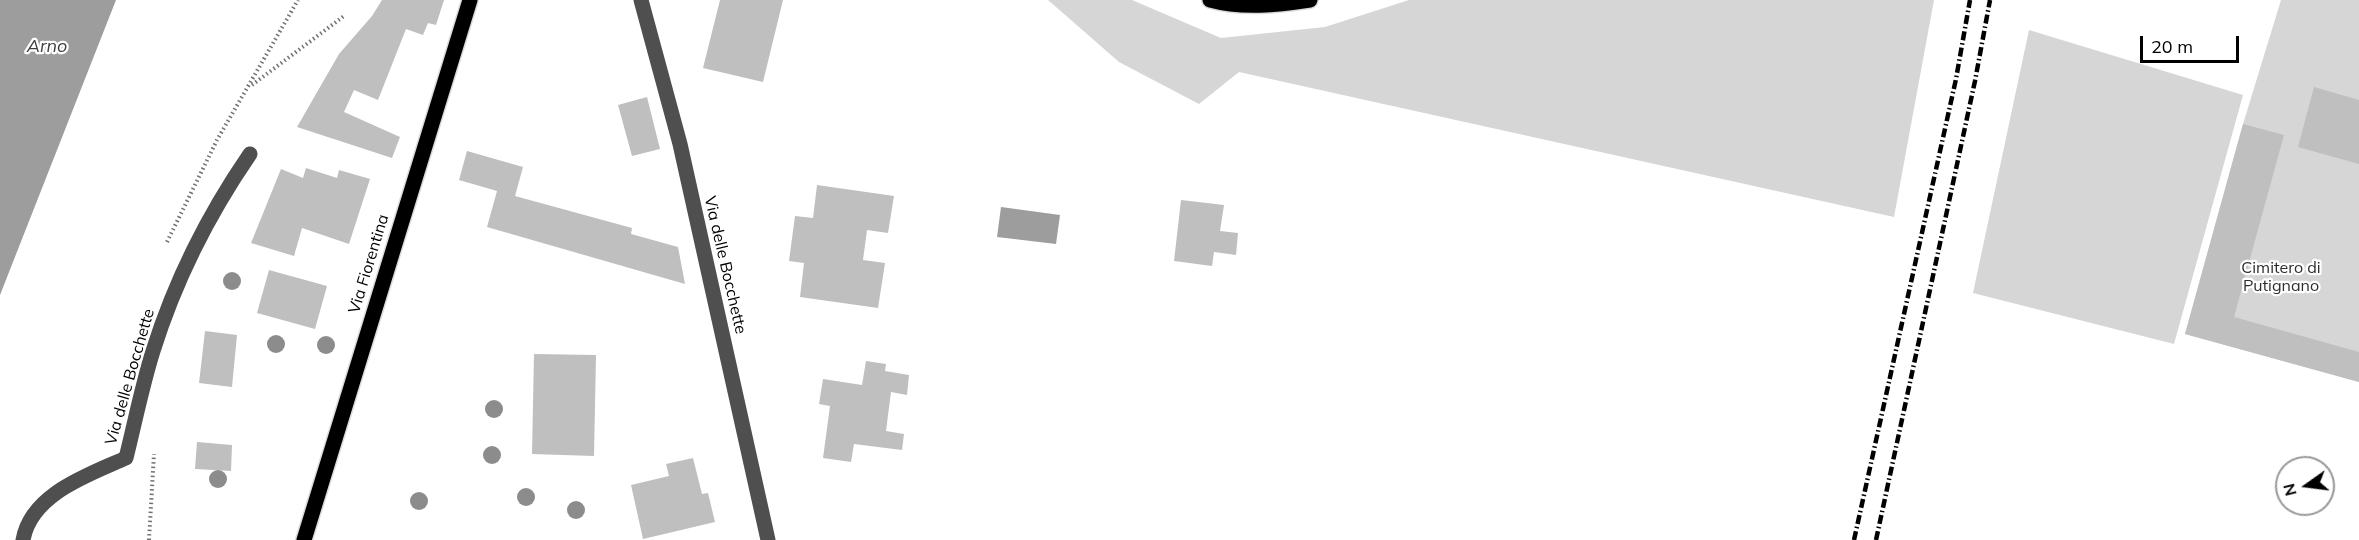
<!DOCTYPE html>
<style>
body{margin:0}
#map{position:relative;width:2359px;height:540px;overflow:hidden;background:#fff;font-family:Mulish,sans-serif}
canvas{display:block}
.north{position:absolute;left:2275px;top:456px;width:60px;height:60px;box-sizing:border-box;background:#fff;border:2px solid #999;border-radius:50%;rotate:256deg;font-size:16px;font-weight:700;line-height:24px;text-align:center;color:#000}
.north::after{content:'';display:block;margin:auto;width:21px;height:27px;background:#000;clip-path:polygon(50% 0,100% 100%,50% 72%,0 100%)}
.scale{position:absolute;left:2140px;top:36px;width:99px;height:27px;box-sizing:border-box;border:3px solid #000;border-top:0;padding-left:8px;font-size:18px;line-height:21px;white-space:nowrap;color:#000;-webkit-text-stroke:4px #fff;paint-order:stroke}
</style>
<div id="map">
<canvas width="2359" height="540"></canvas>
<div class="north">N</div>
<div class="scale">20 m</div>
</div>
<script>
const ctx = document.querySelector('canvas').getContext('2d');
ctx.lineJoin = 'round';
function paint(path, color) { ctx.fillStyle = color; ctx.fill(path, 'evenodd'); }
function stroke(path, color, width, dash) { ctx.strokeStyle = color; ctx.lineWidth = width; ctx.lineCap = dash ? 'butt' : 'round'; ctx.setLineDash(dash || []); ctx.stroke(path); }
function label(font, color, halo, rows, align = 'center') {
  ctx.font = font + ' Mulish,sans-serif'; ctx.lineWidth = 4.5; ctx.setLineDash([]); ctx.textBaseline = 'middle'; ctx.strokeStyle = halo; ctx.fillStyle = color; for (const [text, x, y, turn = 0] of rows) {
    ctx.save(); ctx.translate(x, y); ctx.rotate((+turn || 0) * Math.PI / 180); ctx.textAlign = isNaN(turn) ? turn : align; if (halo) ctx.strokeText(text, 0, 0); ctx.fillText(text, 0, 0); ctx.restore();
  }
}
const green = new Path2D(`
 M1048 0H1132L1221 38 1325 27 1409 0H1934L1894 217 1239 72 1199 104 1119 62Z
 M2281 0H2359V382L2185 334 2243 124Z
 M2029 30 2243 95 2174 344 1973 293Z`);
const water = new Path2D(`
 M0 0H116L0 295Z
 M1001 207 1060 215 1056 244 997 237Z`);
const building = new Path2D(`
 M382 0H444L436 25 428 23 423 35 406 29 378 100 354 90 344 112 400 137 392 158 297 127 339 54 372 16Z
 M720 0H783L763 82 703 68Z
 M2314 87 2359 100V164L2298 147Z
 M647 97 660 149 632 156 618 105Z
 M2243 124 2284 135 2234 317 2359 352V382L2185 334Z
 M467 151 523 167 515 196 632 228 631 234 678 247 685 284 487 227 497 191 459 180Z
 M306 168 337 178 339 170 370 179 349 244 302 228 294 256 251 243 281 169 303 178Z
 M817 185 894 196 888 233 867 230 863 260 885 263 878 308 800 297 804 263 789 261 795 216 813 218Z
 M1181 200 1224 205 1220 231 1238 233 1236 255 1214 252 1212 266 1174 261Z
 M269 270 327 286 315 329 257 313Z
 M205 331 237 335 232 387 199 383Z
 M534 354 596 355 594 456 532 454Z
 M866 361 886 364 885 371 909 375 907 395 891 392 886 431 904 434 902 450 854 444 851 462 823 458 830 406 819 404 823 379 862 385Z
 M197 442 232 445 231 471 195 469Z
 M693 458 702 494 708 493 715 522 643 539 631 485 669 476 666 464Z`);
const path = new Path2D(`
 M252 85 344 16
 M167 242 217 140 298 0
 M149 540 154 454`);
const minor = new Path2D(`
 M641 0 680 144 768 540
 M23 540C31 494 88 475 126 458 135 422 142 386 153 351 175 281 208 215 250 154`);
const major = new Path2D(`
 M1210 0C1243 9 1277 5 1310 0
 M304 540 470 0`);
const rail = new Path2D(`
 M1854 540 1956 79 1970 0
 M1876 540 1975 81 1990 0`);
const trees = [
 [232,281],
 [276,344],
 [326,345],
 [494,409],
 [492,455],
 [218,479],
 [526,497],
 [419,501],
 [576,510]
];
const streetNames = [
 ["Via Fiorentina",369,264,-73],
 ["Via delle Bocchette",725,265,77],
 ["Via delle Bocchette",130,377,-74]
];
const parkNames = [
 ["Cimitero di",2281,268],
 ["Putignano",2281,286]
];
const waterNames = [
 ["Arno",47,47]
];
paint(green, '#d6d6d6');
paint(water, '#9d9d9d');
paint(building, '#bfbfbf');
stroke(major, '#dbdbdb', 18);
stroke(path, '#717171', 4, [1.5, 3]);
stroke(minor, '#4f4f4f', 15);
stroke(major, '#000', 15);
stroke(rail, '#000', 4.5, [9, 3, 1.5, 3]);
ctx.fillStyle = '#8c8c8c';
for (const [x, y] of trees) { ctx.beginPath(); ctx.arc(x, y, 9, 0, 2 * Math.PI); ctx.fill(); }
label('16px', '#000', '#fff', streetNames);
label('16px', '#2d2d2d', '#fff', parkNames);
label('italic 18px', '#3e3e3e', '#fff', waterNames);
</script>
